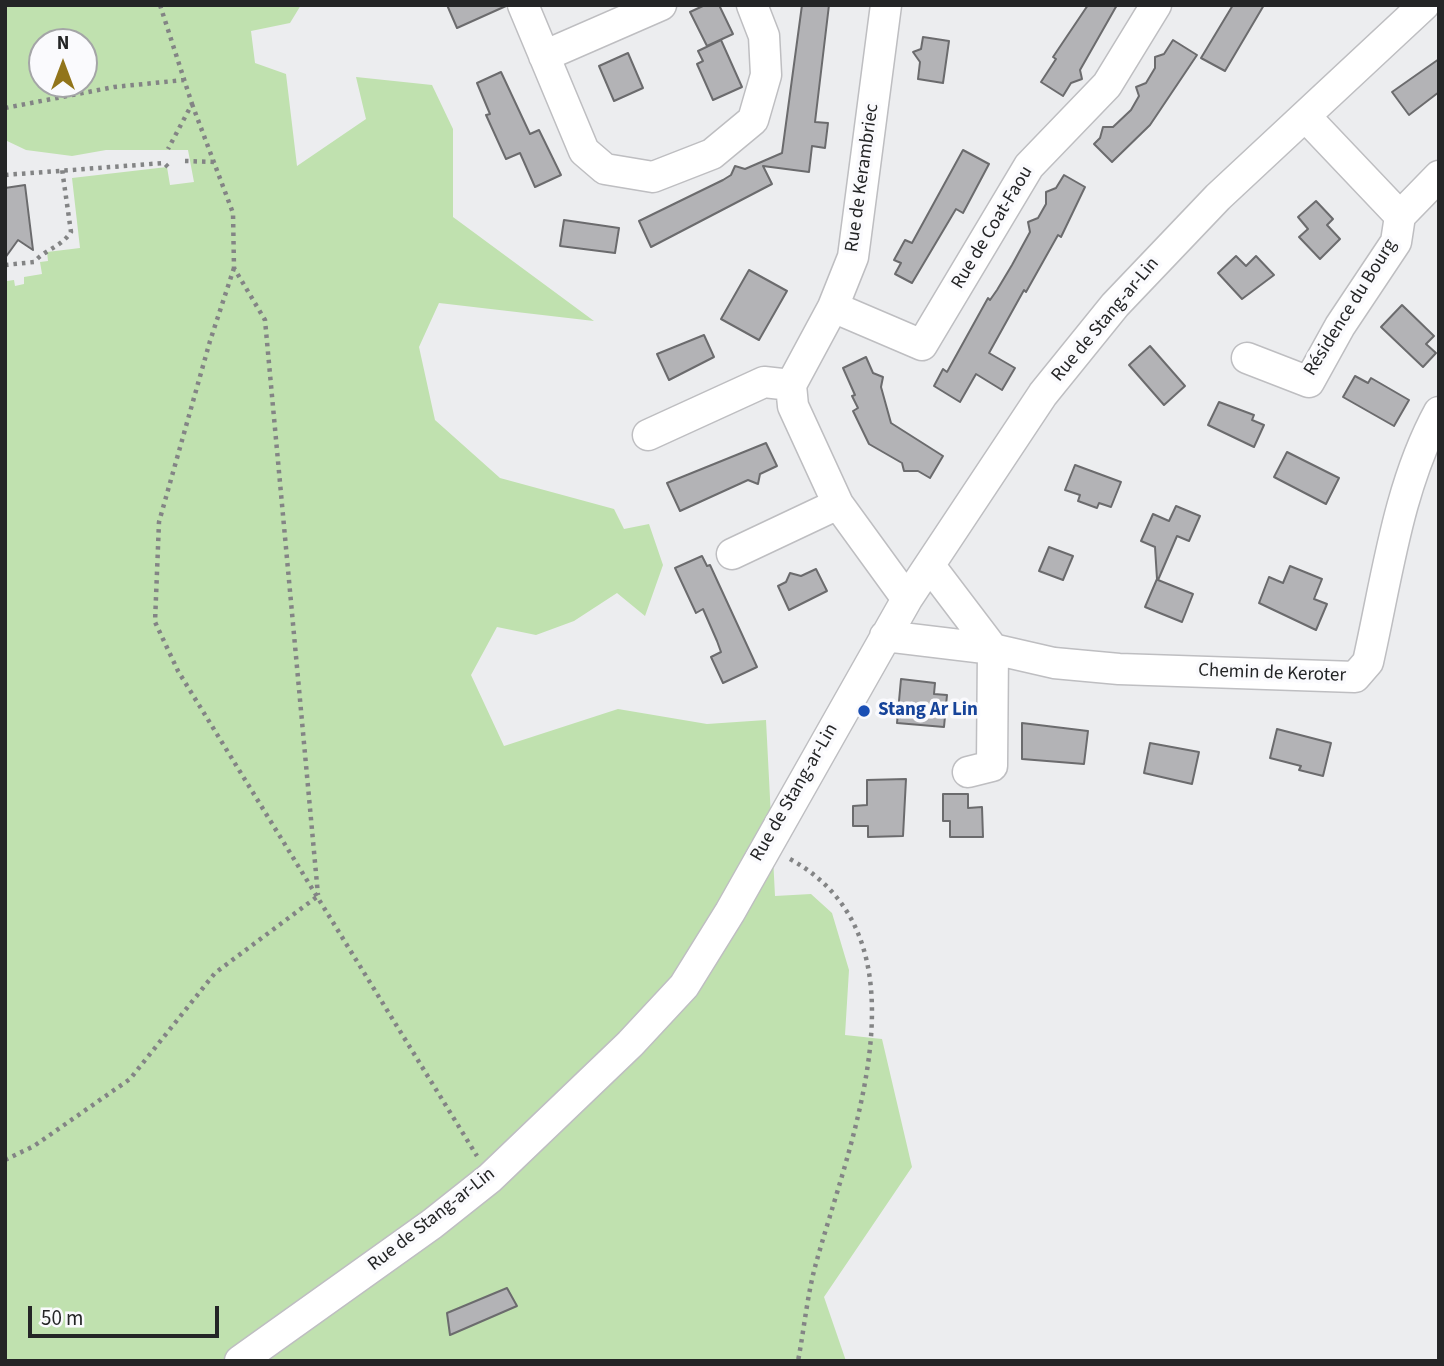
<!DOCTYPE html>
<meta charset="utf-8">
<style>
body{margin:0}
#map{position:relative;width:1444px;height:1366px;overflow:hidden;background:#ecedef;font-family:"Source Sans 3",sans-serif}
canvas{display:block}
.frame{position:absolute;inset:0;border:7px solid #242526;pointer-events:none}
.north{position:absolute;left:28px;top:28px;width:70px;height:70px;box-sizing:border-box;background:#fafafd;border:2px solid #a4a5a7;border-radius:50%;rotate:0deg;font-size:19px;font-weight:700;line-height:28px;text-align:center;color:#242526}
.north::after{content:'';display:block;margin:auto;width:24px;height:32px;background:#92751b;clip-path:polygon(50% 0,100% 100%,50% 72%,0 100%)}
.scale{position:absolute;left:28px;top:1306px;width:191px;height:32px;box-sizing:border-box;border:4px solid #242526;border-top:0;padding-left:9px;font-size:21px;line-height:24px;white-space:nowrap;color:#242526;-webkit-text-stroke:5px #fafafd;paint-order:stroke}
</style>
<div id="map">
<canvas width="1444" height="1366"></canvas>
<div class="frame"></div>
<div class="north">N</div>
<div class="scale">50 m</div>
</div>
<script>
const ctx = document.querySelector('canvas').getContext('2d');
ctx.lineJoin = 'round';
function paint(path, color) { ctx.fillStyle = color; ctx.fill(path, 'evenodd'); }
function stroke(path, color, width, dash) { ctx.strokeStyle = color; ctx.lineWidth = width; ctx.lineCap = dash ? 'butt' : 'round'; ctx.setLineDash(dash || []); ctx.stroke(path); }
function label(font, color, halo, rows, align = 'center') {
  ctx.font = font + ' "Source Sans 3",sans-serif'; ctx.lineWidth = 7; ctx.setLineDash([]); ctx.textBaseline = 'middle'; ctx.strokeStyle = halo; ctx.fillStyle = color; for (const [text, x, y, turn = 0] of rows) {
    ctx.save(); ctx.translate(x, y); ctx.rotate((+turn || 0) * Math.PI / 180); ctx.textAlign = isNaN(turn) ? turn : align; if (halo) ctx.strokeText(text, 0, 0); ctx.fillText(text, 0, 0); ctx.restore();
  }
}
const green = new Path2D(`
 M5 5H301L290 23 251 31 255 63 286 74 297 166 366 119 356 77 432 85 453 129V217L594 321 439 303 419 347 435 420 500 478 614 509 624 529 649 524 663 565 645 616 617 593 574 621 536 635 497 627 471 675 504 746 618 709 707 724 766 720 775 896 811 894 832 913 849 970 845 1035 882 1039 912 1167 824 1297 846 1361H5V270L7 281 14 280 15 286 24 284V277L42 274 40 262 48 261 47 252 80 248 72 178 167 167 170 185 194 182 188 150H106L72 156 26 150 5 140ZM42 42H84V84H42Z`);
const building = new Path2D(`
 M447 5H506V6L457 28Z
 M705 5H719L733 34 707 46 690 12Z
 M802 5H829L815 122 828 123 825 148 812 146 809 172 763 166 772 184 651 247 639 221 723 180 731 175 735 166 745 169 782 153Z
 M1088 5H1117L1080 70 1082 79 1071 83 1063 96 1041 82 1056 59 1053 57Z
 M1233 5H1264L1225 71 1201 58Z
 M923 37 949 41 943 83 918 79 920 62 913 52 921 49Z
 M721 40 742 87 713 100 697 64 703 61 698 51Z
 M1173 40 1197 55 1150 125 1112 162 1094 144 1100 138 1103 127H1113L1131 110 1139 96 1136 87 1146 83 1155 68V57L1164 54Z
 M628 53 643 88 614 101 599 66Z
 M1439 59V92L1409 115 1392 92Z
 M501 72 530 134 539 130 561 175 535 187 520 153 506 159 486 115 490 114 477 83Z
 M963 150 989 164 963 213 956 209 912 283 895 274 901 263 894 260 905 240 912 243Z
 M1064 175 1085 187 1061 237 1058 235 1026 292 1024 290 989 353 1015 368 1002 390 976 374 960 402 934 386 943 369 947 372 988 298 990 300 997 290 1012 265 1030 232 1028 222 1038 218 1046 204V192L1056 188Z
 M25 185 33 250 18 240 5 258V188Z
 M1316 201 1333 219 1327 225 1340 239 1320 259 1299 237 1308 229 1298 217Z
 M564 220 619 228 615 253 560 246Z
 M1236 256 1246 266 1256 256 1274 275 1242 299 1218 273Z
 M749 270 787 291 759 340 721 319Z
 M1402 305 1434 336 1426 344 1436 353 1423 367 1381 327Z
 M704 335 714 357 669 380 657 354Z
 M1150 346 1185 386 1164 405 1129 365Z
 M866 357 873 373 883 377 881 387 891 423 943 456 930 478 918 471H904L902 463 869 444 853 411 858 408 852 396 855 395 843 368Z
 M1355 376 1368 383 1371 378 1409 400 1394 426 1343 397Z
 M1219 402 1254 415 1252 420 1264 425 1254 447 1208 425Z
 M766 443 777 466 760 474 758 484 748 480 680 511 667 483Z
 M1287 452 1339 478 1326 504 1274 477Z
 M1075 465 1121 482 1111 507 1099 503 1097 508 1078 501 1080 495 1065 490Z
 M1176 506 1200 516 1189 541 1177 536 1158 580 1193 594 1182 622 1145 607 1157 579 1155 547 1141 541 1153 514 1169 521Z
 M1049 547 1073 556 1063 580 1039 571Z
 M702 556 707 566 710 565 757 667 723 683 711 657 721 652 717 641 703 609 696 613 675 568Z
 M1290 566 1322 579 1314 599 1327 604 1316 630 1259 603 1269 577 1283 583Z
 M816 569 827 591 789 610 778 586 786 582 790 573 801 576Z
 M901 679 935 683 934 694 947 695 944 727 897 723Z
 M1022 723 1088 731 1084 764 1022 759Z
 M1277 729 1331 743 1323 776 1299 770 1301 766 1270 758Z
 M1150 743 1199 752 1192 784 1144 773Z
 M906 779 903 836 868 837V826H853V806L867 805V780Z
 M943 794H968V808L982 807 983 837H950V821H943Z
 M507 1288 517 1306 450 1335 447 1313Z`);
const path = new Path2D(`
 M160 5 192 104 168 149
 M192 104 233 213 234 268 265 320 318 895
 M5 108 114 87 184 80
 M185 161 215 162
 M5 175 164 163 171 170
 M5 265 34 262C46 249 61 247 71 232L62 169
 M234 268 210 341 159 522 155 622 178 671 477 1156
 M790 859C937 940 848 1145 815 1267 807 1297 804 1330 798 1361
 M5 1160 34 1146 130 1079 215 973 318 896`);
const minor = new Path2D(`
 M523 5 584 151 605 169 653 177 712 154 753 120 766 75 764 36 752 5
 M886 5 853 257 833 307 791 385 793 406 838 504 907 599
 M544 56 661 5
 M1306 117 1400 216
 M833 307 922 345 1029 166 1107 85 1156 5
 M1247 358 1309 382 1340 326 1396 242 1400 216 1439 176
 M648 435 764 382 791 385
 M732 554 838 504
 M930 566 993 649
 M885 636 993 649 1054 663 1119 669 1355 677 1368 662C1387 578 1398 487 1439 412
 M968 772 992 766 993 649
 M240 1361 432 1224 490 1178 630 1044 684 986 730 912 907 599 1043 394 1115 305 1218 197 1424 5`);
const markers = [
 [864,711,7,"#1a4fb4"]
];
const streetNames = [
 ["Rue de Kerambriec",863,178,-82],
 ["Rue de Coat-Faou",993,228,-59],
 ["Résidence du Bourg",1351,308,-58],
 ["Rue de Stang-ar-Lin",1106,320,-50],
 ["Chemin de Keroter",1272,674,2],
 ["Rue de Stang-ar-Lin",795,793,-60],
 ["Rue de Stang-ar-Lin",432,1220,-38]
];
const transitNames = [
 ["Stang Ar Lin",878,711]
];
paint(green, '#c0e1af');
paint(building, '#b3b3b6');
stroke(building, '#6b6b6d', 2);
stroke(minor, '#bebec1', 33);
stroke(path, '#838485', 4.5, [3.5, 5]);
stroke(minor, '#fff', 30);
for (const [x, y, r, color] of markers) { const dot = new Path2D(); dot.arc(x, y, r, 0, 2 * Math.PI); ctx.fillStyle = color; ctx.fill(dot); stroke(dot, '#fafafd', 2.5); }
label('19px', '#242526', '#fafafd', streetNames);
label('bold 19px', '#164399', '#fafafd', transitNames, 'left');
</script>
